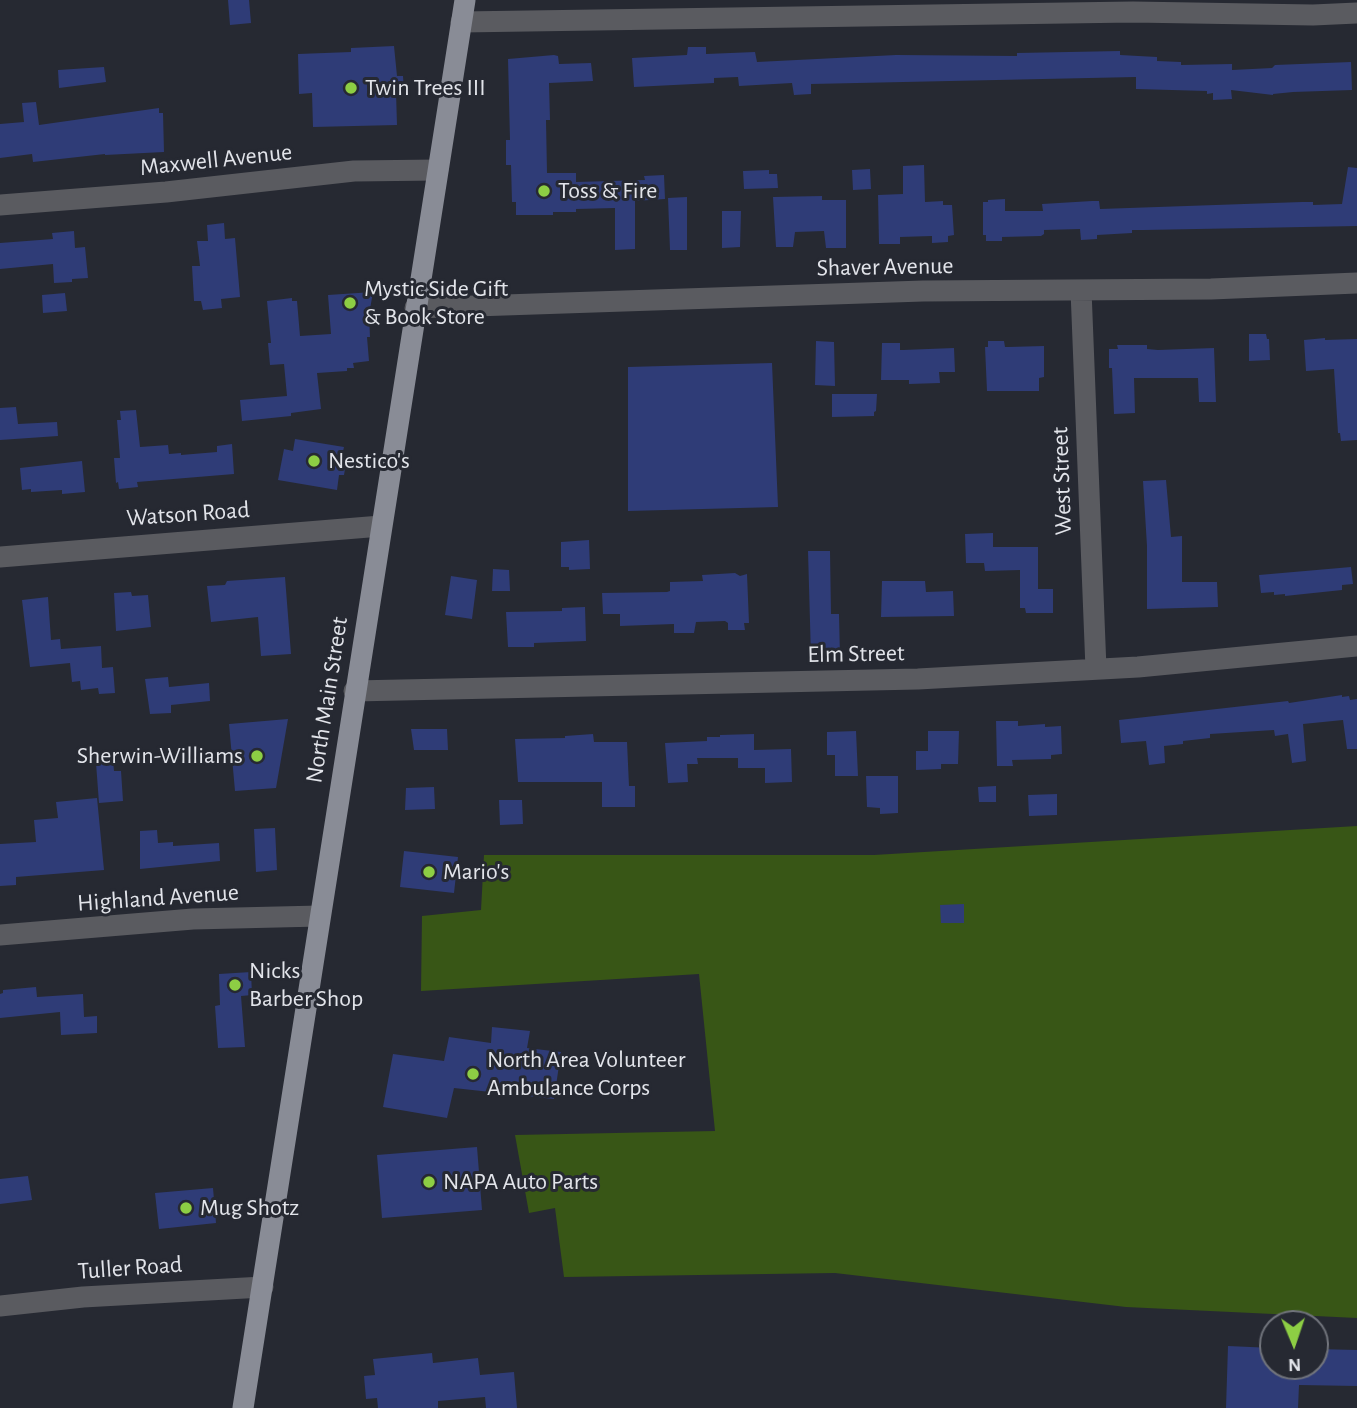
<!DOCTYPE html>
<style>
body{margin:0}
#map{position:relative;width:1357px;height:1408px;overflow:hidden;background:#262932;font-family:"Alegreya Sans",sans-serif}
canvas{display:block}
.north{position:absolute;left:1259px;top:1310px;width:70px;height:70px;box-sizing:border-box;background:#262932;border:2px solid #71747c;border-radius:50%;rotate:178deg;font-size:19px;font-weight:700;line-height:28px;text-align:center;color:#e2e4ea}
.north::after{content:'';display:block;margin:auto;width:24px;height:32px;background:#8dce44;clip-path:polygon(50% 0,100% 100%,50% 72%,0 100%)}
</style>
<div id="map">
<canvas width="1357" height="1408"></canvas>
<div class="north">N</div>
</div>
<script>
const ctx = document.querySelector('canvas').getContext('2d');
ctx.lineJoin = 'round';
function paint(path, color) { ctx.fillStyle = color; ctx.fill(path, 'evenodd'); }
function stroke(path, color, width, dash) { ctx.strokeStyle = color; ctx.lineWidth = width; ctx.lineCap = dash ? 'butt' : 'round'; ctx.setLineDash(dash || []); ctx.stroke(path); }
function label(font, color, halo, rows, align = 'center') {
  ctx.font = font + ' "Alegreya Sans",sans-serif'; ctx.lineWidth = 6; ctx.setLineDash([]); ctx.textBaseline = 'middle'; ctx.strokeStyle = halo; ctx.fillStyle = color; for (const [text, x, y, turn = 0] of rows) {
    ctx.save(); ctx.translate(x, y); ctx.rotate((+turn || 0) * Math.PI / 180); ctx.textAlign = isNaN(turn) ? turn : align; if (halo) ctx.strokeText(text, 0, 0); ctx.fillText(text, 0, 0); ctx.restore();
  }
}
const green = new Path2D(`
 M1357 826V1318L1126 1307 835 1273 564 1277 555 1208 529 1213 515 1135 715 1131 699 974 421 991 422 916 481 910 484 855H874Z`);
const building = new Path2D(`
 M228 0H249L251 23 230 25Z
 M394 46 397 76H403L404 92H396L397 125 313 127 312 93 299 94 298 54 351 52V48Z
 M688 47H706V54L755 52 757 62 896 55 1017 56V53L1120 51V55L1157 57V61L1181 62V65L1232 64V70L1272 68 1275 65 1351 62 1352 90 1293 92 1273 94V95L1231 90 1232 99 1213 100V93L1207 94V91L1136 89V77L811 84V94L794 95 792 83 739 86 738 77 714 78V83L634 87 632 58 687 55Z
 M554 55 558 56 559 64 591 63 593 81 549 83 550 120H546L547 173H576V182L645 180 644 176 664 175 665 199 635 201V249L615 250V208L576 209V212H553V215H516V202H512L511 165H506V140H510L508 59Z
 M104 67 106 82 59 88 58 70Z
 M36 102 39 125 159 108V113H163L164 152 105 155V154L33 162 32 154 0 158V124L24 122 22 103Z
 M924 165 925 202 943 201V205H952L954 235 948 236V242L932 243V236L900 237V244H879L878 195 903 194V166Z
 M1348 167 1357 168V226L1144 230H1132V233L1097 235V239L1081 240 1080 229 1044 230V234L1041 236 1002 237V241H986V235H983V202H988V200L1005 199V211H1043L1042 204 1092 201H1099L1100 209 1302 202H1313V205L1342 204Z
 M870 169 871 189 853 190 852 170Z
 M769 170V174H777L778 188 744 189 743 171Z
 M822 196V200H846V248H826L824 231 795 232 793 247H776L773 197Z
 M687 197V250H670L668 198Z
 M722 211H741L740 247 722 248Z
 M224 223 225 239 235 238 240 297 221 299 222 308 203 310 201 301H194L192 266H200L197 241H208L207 225Z
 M74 231 75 248 85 247 88 278 72 279V282L54 283 53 264 0 269V243L53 239 52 233Z
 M373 292 369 315 370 337H367L369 361 353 363 354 368H347V371L317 373 321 409 291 413V416L242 421 240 400 287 396 284 364 270 365 268 343H271L267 301 292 298V301H297L300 336 331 334 328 295Z
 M65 293 67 311 43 313 42 295Z
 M1249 334H1266L1267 339H1269L1270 360 1249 361Z
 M1325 338V340L1357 339V440L1341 441 1340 433H1338L1334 369 1306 371 1304 340Z
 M816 341 834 342 835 386 815 385Z
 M988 341H1004L1005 347H1008L1044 346V377L1039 378V391H987L985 347H988Z
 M882 343H900V350H903L954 348 955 372H939L940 383 909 384V380H881Z
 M1117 345H1147V349L1158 350 1214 348 1216 402H1199L1198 378H1134L1135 413 1114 414 1112 368H1109V349H1118Z
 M772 363 778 507 628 511V367Z
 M832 394H877L876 411 874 412V416L832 417Z
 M16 407 18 424 57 422 58 436 0 440V408Z
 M136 410 140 447 168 445 169 454 181 453V455L217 452V446L232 444 234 474 137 482 138 487 119 489 118 482 116 483 114 458H120L117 420H121L120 411Z
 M295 439 344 447 342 456 347 457 344 475H339L337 490 278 480 284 449 293 451Z
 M82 461 85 492 62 494V490L31 492V489L22 490 20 468Z
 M1166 480 1171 537 1182 536V582H1217L1218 607 1147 609V546L1143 481Z
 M993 533V547H1038V589H1053V613H1026L1025 608H1020V570L985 571 984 563H966L965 534Z
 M589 540 590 569 569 570V567H561V542Z
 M808 551H830L831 614H839L840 657H811Z
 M1351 567 1353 584 1342 585V590L1285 596V594L1274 595V592L1261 593 1259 575Z
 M493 569 509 570 510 591H492Z
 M735 573 740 576 747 574 749 623H744L745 630H728V623L725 621 696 622 694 633H674V624L620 626V614H603L602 593 667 592 670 591V582L703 581 702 575Z
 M451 576 477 580 472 619 445 615Z
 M285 577 291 654 261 656 258 617 211 622 207 586 225 585 227 581Z
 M882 581H925L926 592 953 591 954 616 881 617Z
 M131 592 132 596 148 595 151 627 116 631 114 593Z
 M48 597 51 640 60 639 61 649 101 646 102 668 113 667 115 693 99 694 98 688 81 690 80 681 72 682 70 663 30 667 22 600Z
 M585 607 586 641 534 643V647H508L506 612 562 611V608Z
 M168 677 169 687 209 683 210 701 171 705V713L150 714 145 679Z
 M1342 695V697L1349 696 1350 700 1357 699V749H1347L1343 720 1303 724 1306 761 1292 763 1288 734 1275 736 1274 730 1210 734V738L1183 741V744L1164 746 1165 763 1149 765 1146 741 1121 743 1119 720 1288 701 1289 703Z
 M288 719 276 788 235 791 229 724Z
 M996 721H1018V726L1045 724V727L1061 726 1062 754 1051 755V759L1012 760 1013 766H997Z
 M411 729H447L448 750H414Z
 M856 731 858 776H835V755H827V732Z
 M928 731H959L958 764H941V769L916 770V751H928Z
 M593 734 594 742H627L629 786H635V807H602V782H518L515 739 565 738V736Z
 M754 734V750L791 749 792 782 765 783V768H738V758H697L698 764H687L688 782 668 783 665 743 707 741V737H720V735Z
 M113 761 114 771H121L123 801 99 803 96 763Z
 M866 776H898V813L880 814V808L867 807Z
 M996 786V802H979L978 787Z
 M434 787 435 809 405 810 406 788Z
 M1057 794V815L1029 816 1028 795Z
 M97 798 104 870 16 877V885L0 886V844L36 842 34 820 58 818 56 802Z
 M499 800H522L523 824 500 825Z
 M275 828 277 870 256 872 254 829Z
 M157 830 158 843 173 842V846L219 843 220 861 140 869V831Z
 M404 851 458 857 454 893 400 887Z
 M964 904V923H941L940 905Z
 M251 972 252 995 241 996 245 1047 218 1048 215 1006 220 1005 219 974Z
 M36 987 37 997 83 994 84 1017 97 1016V1033L61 1035 60 1012 0 1018V994L3 993V990Z
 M492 1027 530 1031 527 1048 561 1052 554 1099 454 1088 447 1118 383 1107 393 1054 444 1061 449 1037 491 1043Z
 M477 1147 482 1210 382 1218 377 1155Z
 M28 1176 32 1200 0 1204V1179Z
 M213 1188 216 1223 159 1229 155 1193Z
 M1228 1346 1273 1348V1366H1315V1349L1357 1350V1386L1299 1385 1298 1408H1226Z
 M432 1353 433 1363 478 1358 480 1375 514 1372 517 1408H486L485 1397 438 1401V1408H378L377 1398 366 1399 364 1376 375 1375 373 1359Z`);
const minor = new Path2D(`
 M461 22 1133 12 1313 15 1357 13
 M0 205 166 192 354 171 438 170
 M1081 290 1096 669
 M415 308 923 291 1211 289 1357 283
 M0 557 381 526
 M354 691 918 679 1138 667 1357 646
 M0 935 193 919 320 916
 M0 1306 83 1297 263 1287`);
const major = new Path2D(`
 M243 1408 465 0`);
const markers = [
 [351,88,7,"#8dce44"],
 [544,191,7,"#8dce44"],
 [350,303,7,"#8dce44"],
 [314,461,7,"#8dce44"],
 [257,756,7,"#8dce44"],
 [429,872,7,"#8dce44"],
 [235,985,7,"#8dce44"],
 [473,1074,7,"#8dce44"],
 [429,1182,7,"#8dce44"],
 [186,1208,7,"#8dce44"]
];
const poiNames = [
 ["Twin Trees III",365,88],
 ["Toss & Fire",558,191],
 ["Mystic Side Gift",364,289],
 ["& Book Store",364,317],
 ["Nestico's",328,461],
 ["Sherwin-Williams",243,756,"right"],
 ["Mario's",443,872],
 ["Nicks",249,971],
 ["Barber Shop",249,999],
 ["North Area Volunteer",487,1060],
 ["Ambulance Corps",487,1088],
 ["NAPA Auto Parts",443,1182],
 ["Mug Shotz",200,1208]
];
const streetNames = [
 ["Maxwell Avenue",216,160,-6],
 ["Shaver Avenue",885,267,-1],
 ["West Street",1062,481,-92],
 ["Watson Road",188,514,-4],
 ["Elm Street",856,654,-1],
 ["North Main Street",327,700,-81],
 ["Highland Avenue",158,898,-4],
 ["Tuller Road",130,1268,-4]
];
paint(green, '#385616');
paint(building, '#2f3c77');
stroke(minor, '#5a5b60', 21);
stroke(major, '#898c96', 21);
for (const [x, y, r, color] of markers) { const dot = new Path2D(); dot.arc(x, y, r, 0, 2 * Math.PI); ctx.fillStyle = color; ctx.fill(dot); stroke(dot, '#262932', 2.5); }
label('24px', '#e2e4ea', '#262932', poiNames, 'left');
label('24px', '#e2e4ea', '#262932', streetNames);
</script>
